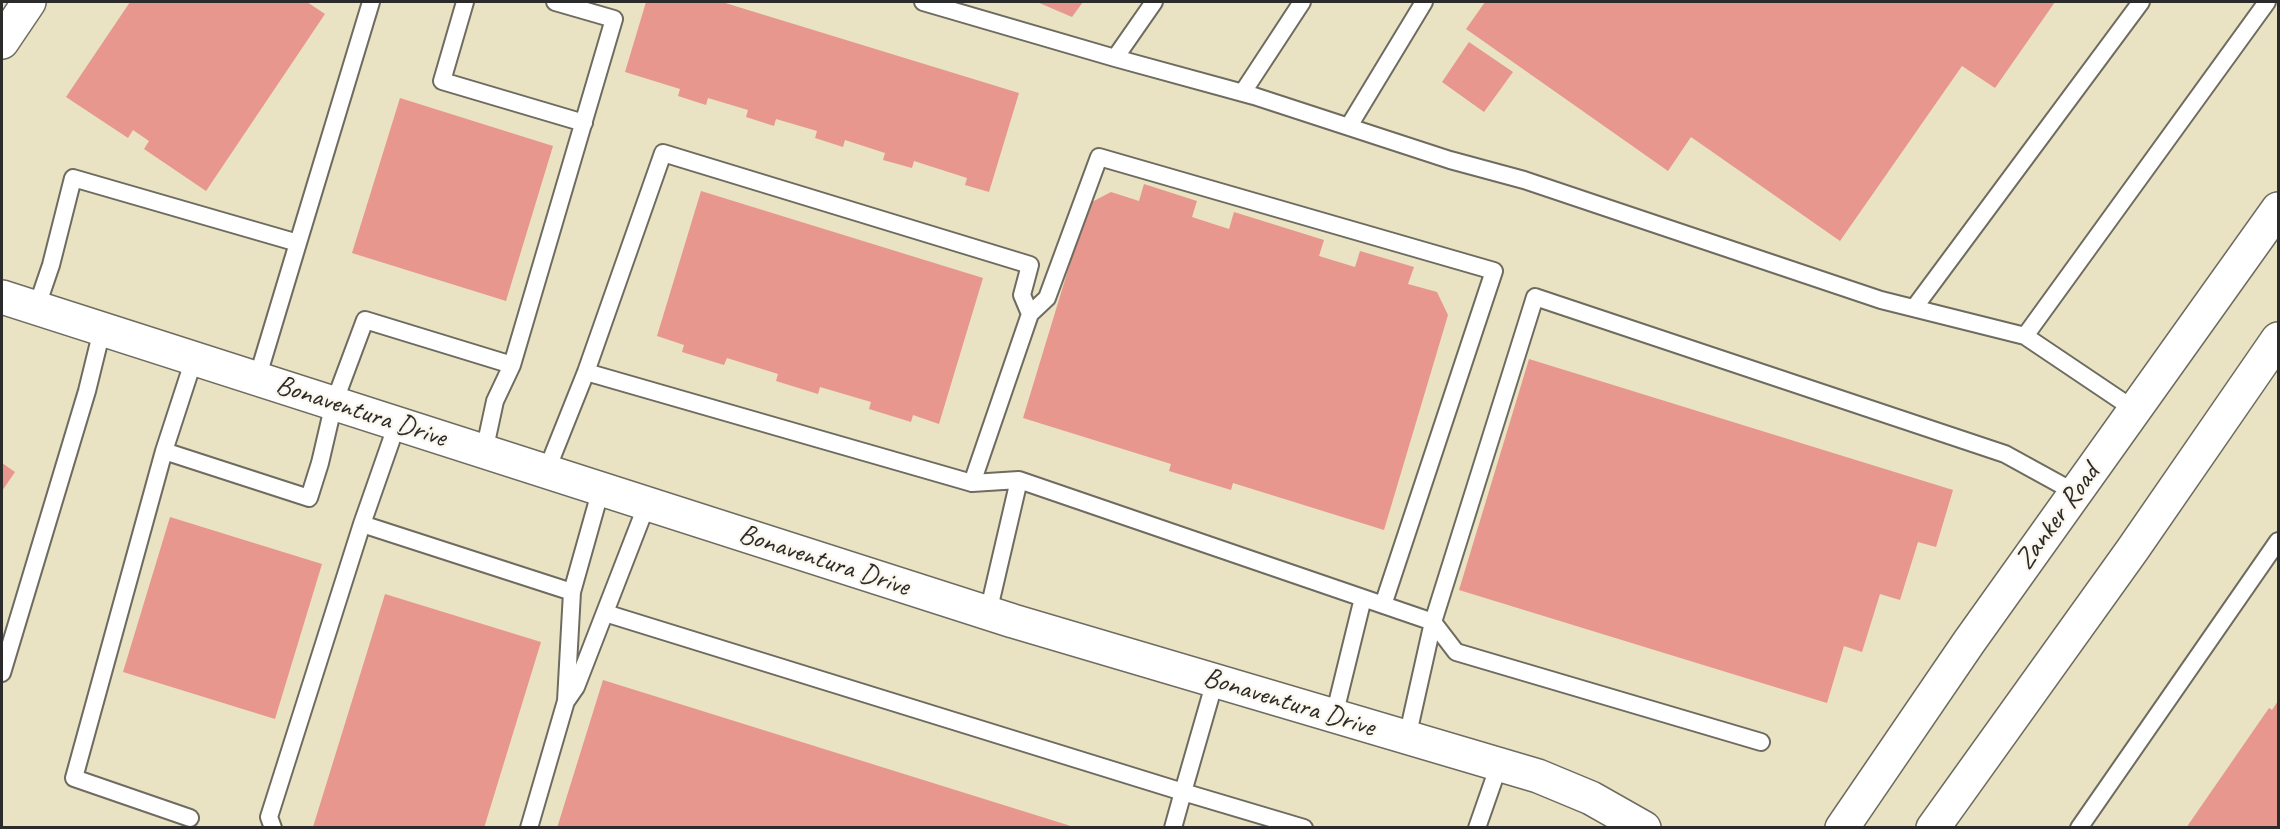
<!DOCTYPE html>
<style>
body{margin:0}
#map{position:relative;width:2280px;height:829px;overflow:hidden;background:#eae3c3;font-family:Caveat,sans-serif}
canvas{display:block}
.frame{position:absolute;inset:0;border:3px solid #2b2b2b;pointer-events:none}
</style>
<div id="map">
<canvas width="2280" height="829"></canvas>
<div class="frame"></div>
</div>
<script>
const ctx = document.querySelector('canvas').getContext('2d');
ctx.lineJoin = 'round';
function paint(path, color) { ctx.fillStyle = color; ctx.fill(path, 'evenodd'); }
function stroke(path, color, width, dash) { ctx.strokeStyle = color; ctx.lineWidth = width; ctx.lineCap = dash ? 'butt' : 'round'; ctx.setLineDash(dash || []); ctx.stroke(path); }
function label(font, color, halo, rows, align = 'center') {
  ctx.font = font + ' Caveat,sans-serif'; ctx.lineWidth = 4.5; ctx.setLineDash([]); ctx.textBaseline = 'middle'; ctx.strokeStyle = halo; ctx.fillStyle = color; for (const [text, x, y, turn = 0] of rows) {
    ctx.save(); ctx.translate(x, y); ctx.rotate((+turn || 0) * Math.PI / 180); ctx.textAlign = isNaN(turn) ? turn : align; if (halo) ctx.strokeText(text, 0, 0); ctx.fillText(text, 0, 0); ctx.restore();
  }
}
const building = new Path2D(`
 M130 2H307L325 14 206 191 144 149 149 141 133 130 128 138 66 97Z
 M646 2H722L1019 93 989 192 965 185 967 178 914 161 912 168 883 160 885 153 845 140 843 147 815 138 817 131 776 119 774 126 746 117 748 110 708 98 706 105 678 96 680 89 625 72Z
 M1037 2H1083L1072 17Z
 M1485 2H2055L1995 88 1962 66 1840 241 1691 137 1668 171 1466 29Z
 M1469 42 1513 72 1484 112 1442 82Z
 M400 98 553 146 506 301 352 253Z
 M1144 184 1197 201 1192 217 1229 229 1234 212 1324 240 1319 256 1355 267 1360 251 1414 267 1408 284 1437 292 1448 315 1384 530 1233 483 1231 490 1169 471 1171 464 1023 418 1088 204 1111 192 1139 201Z
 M701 191 983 278 939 424 913 415 911 422 869 409 871 402 820 387 818 394 776 381 778 374 727 358 724 365 682 352 684 345 657 336Z
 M1529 359 1953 490 1936 547 1918 542 1900 600 1880 594 1862 652 1844 646 1827 703 1459 590Z
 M2 463 15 472 2 491Z
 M170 517 322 564 275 719 123 672Z
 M385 594 541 642 484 828 313 827Z
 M603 680 1074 827V828H557Z
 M2278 701V828H2186L2269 708 2272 710Z`);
const lane = new Path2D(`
 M465 2 442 81 584 123
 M923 2 1115 58 1254 96 1450 160 1524 180 1881 300 2025 336 2135 410
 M1115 58 1154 2
 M1243 92 1302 2
 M1349 126 1424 2
 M1914 308 2141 2
 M36 309 51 265 73 178 298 243 371 2
 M1030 314 1047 298 1099 157 1494 271 1383 605
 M2025 336 2267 2
 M586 372 972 483 1019 480 1433 622 1456 652 1761 742
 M257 379 298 243
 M164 451 309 498 320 463 334 403 365 320 512 365
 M484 452 495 401 512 365 614 19 555 2
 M546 472 586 372 663 153 1030 265 1022 295 1030 314 972 483
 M362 524 572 592
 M605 613 1183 792 1215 681
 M988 613 1019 480
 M2 673 87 391 102 330
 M567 700 576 687 647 504
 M1334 716 1363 598
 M1407 738 1433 622 1535 297 2005 454 2076 493
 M190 818 74 778 164 451 194 359
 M273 828 269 817 362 524 397 424
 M529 828 566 701 572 592 601 489
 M1173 828 1183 792 1304 828
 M1477 828 1499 765
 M2079 828 2278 541`);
const secondary = new Path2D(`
 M2 297 1013 621 1538 776 1591 798 1644 828`);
const primary = new Path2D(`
 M2 42 29 2
 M1842 828 1969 642 2278 209
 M1933 828 2133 549 2278 339`);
const streetNames = [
 ["Bonaventura Drive",361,412,18],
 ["Zanker Road",2058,517,-54],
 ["Bonaventura Drive",824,561,18],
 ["Bonaventura Drive",1289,703,17]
];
paint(building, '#e7978d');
stroke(lane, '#6e6b60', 20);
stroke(secondary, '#6e6b60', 36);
stroke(primary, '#6e6b60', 36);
stroke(lane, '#fff', 16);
stroke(secondary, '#fff', 33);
stroke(primary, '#fff', 33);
label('28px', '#2b2b2b', '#fbf7ec', streetNames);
</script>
